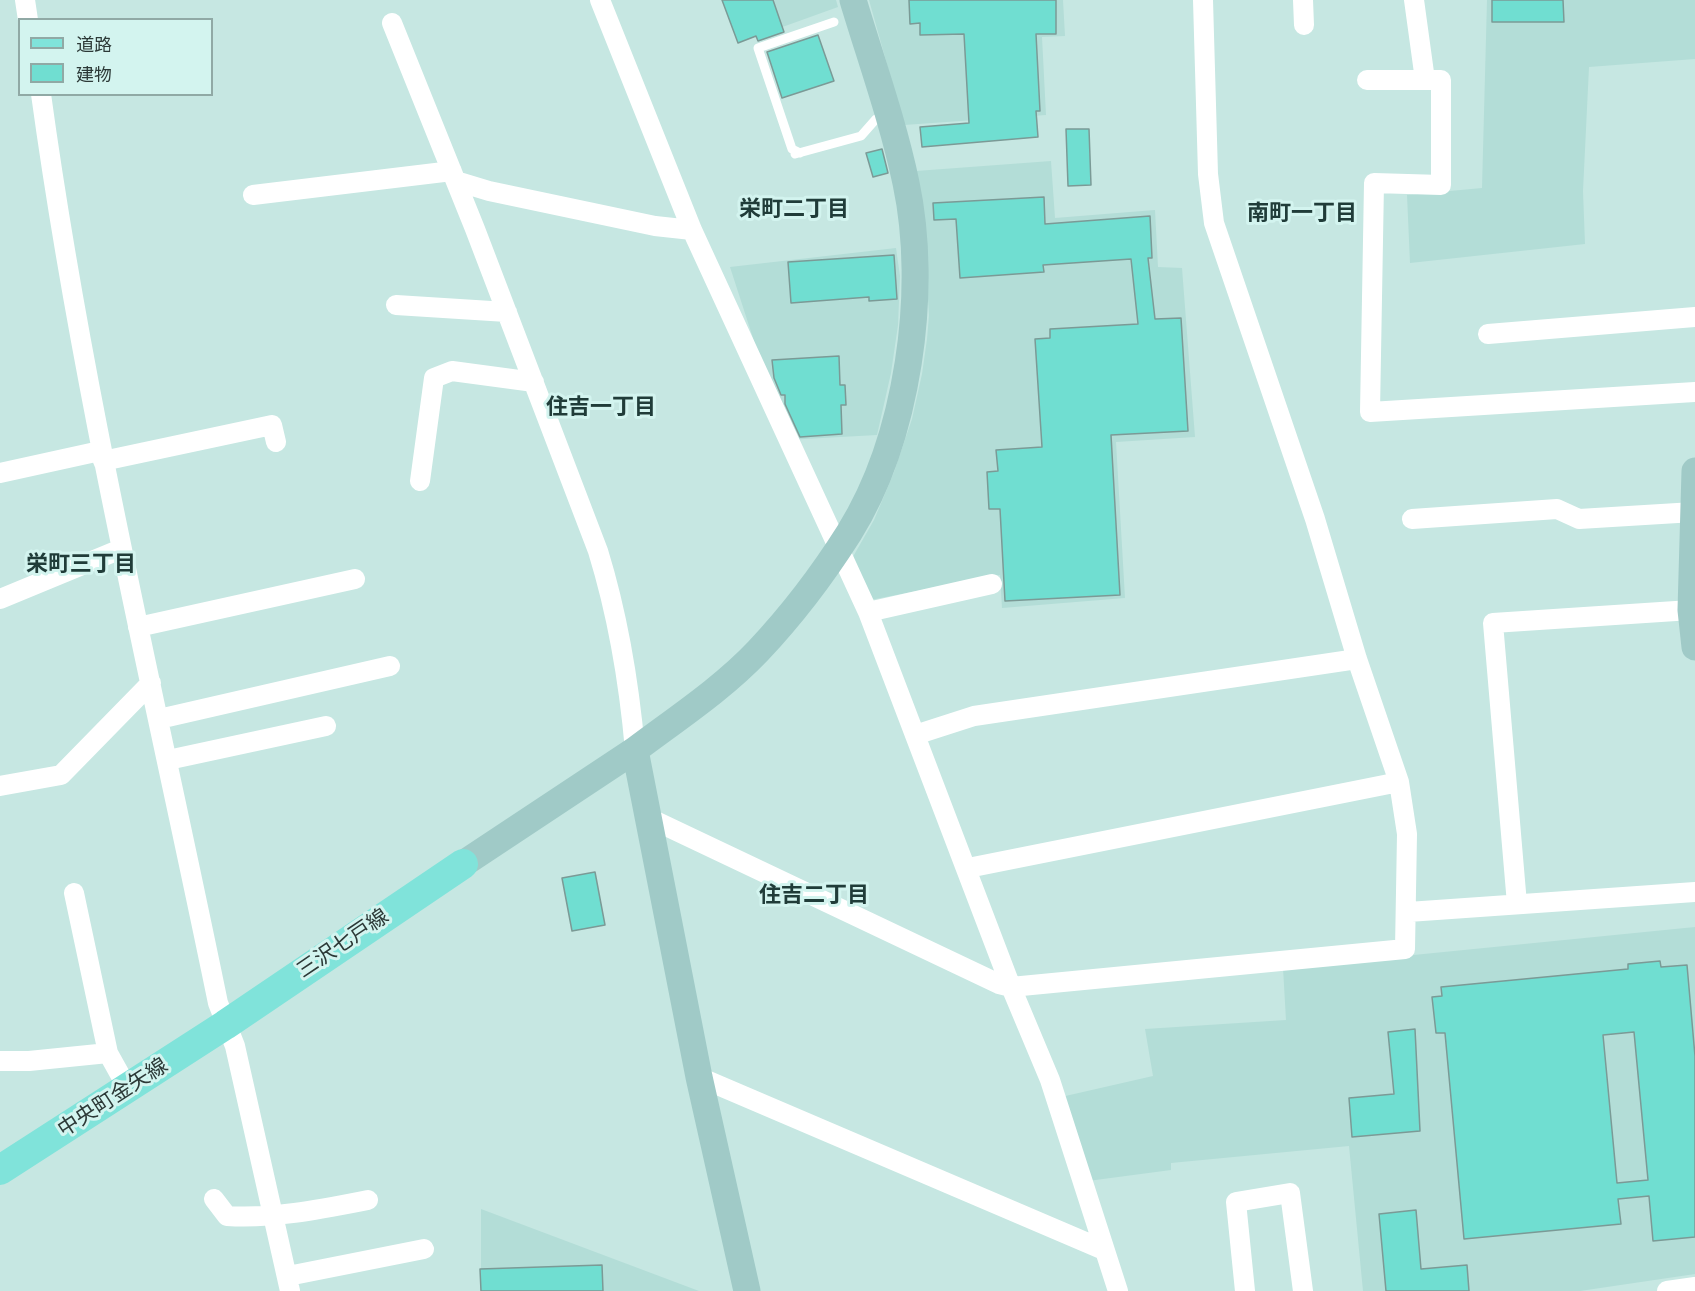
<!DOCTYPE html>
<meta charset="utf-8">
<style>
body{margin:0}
#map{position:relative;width:1695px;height:1291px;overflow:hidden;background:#c6e7e2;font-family:Karla,"Noto Sans JP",sans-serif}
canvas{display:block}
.legend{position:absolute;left:18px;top:18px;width:195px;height:78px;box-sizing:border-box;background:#d3f4ef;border:2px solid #90a9a5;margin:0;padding:8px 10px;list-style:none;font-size:18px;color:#2c3937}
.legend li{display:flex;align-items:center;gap:12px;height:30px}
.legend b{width:30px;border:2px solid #90a9a5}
</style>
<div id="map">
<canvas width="1695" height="1291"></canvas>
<ul class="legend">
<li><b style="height:8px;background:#80e3da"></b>道路</li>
<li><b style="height:16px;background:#70ded1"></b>建物</li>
</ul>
</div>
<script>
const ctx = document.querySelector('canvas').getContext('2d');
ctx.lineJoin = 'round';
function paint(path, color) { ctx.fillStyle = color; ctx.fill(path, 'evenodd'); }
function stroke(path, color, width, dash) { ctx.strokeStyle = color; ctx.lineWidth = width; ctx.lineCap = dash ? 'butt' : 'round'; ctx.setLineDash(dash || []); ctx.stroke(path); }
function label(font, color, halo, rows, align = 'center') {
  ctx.font = font + ' Karla,"Noto Sans JP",sans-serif'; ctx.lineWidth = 6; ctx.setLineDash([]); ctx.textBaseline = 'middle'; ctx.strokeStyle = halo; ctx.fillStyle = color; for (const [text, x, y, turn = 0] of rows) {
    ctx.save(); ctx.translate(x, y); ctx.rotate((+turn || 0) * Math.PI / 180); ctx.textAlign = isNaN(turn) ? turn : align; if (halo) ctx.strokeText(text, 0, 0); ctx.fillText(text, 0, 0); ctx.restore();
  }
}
const built = new Path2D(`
 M722 0H836L838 7 738 43Z
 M869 0H1063L1065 36 1042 37 1046 115 904 125Z
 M1487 0H1695V59L1589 67 1583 191 1585 244 1410 263 1407 195 1482 188Z
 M1051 161 1055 218 1155 210 1158 267 1182 268 1195 437 1116 442 1125 598 1002 608 1000 575 865 601 850 562 874 520 894 472 912 419 922 374 927 339 929 315 923 227 916 171Z
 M896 248 900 276 898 325 891 373 877 435 786 440 730 267Z
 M1695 927V1274L1580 1291H1363L1349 1146 1171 1163V1170L1088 1181 1061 1097 1153 1076 1145 1029 1286 1020 1283 968Z
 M481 1209 699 1291H481Z`);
const building = new Path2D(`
 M722 0H773L784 32 758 41 756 36 738 43Z
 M909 0H1056V34H1036L1040 111H1036L1038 137 922 147 920 127 969 123 964 34 920 35V23L910 24Z
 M1492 0H1563L1564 22H1492Z
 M818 35 834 81 782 98 767 52Z
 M1066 129H1089L1091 185 1068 186Z
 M882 149 888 173 873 177 866 153Z
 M1044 197 1045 224 1150 216 1152 258H1148L1155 319 1181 318 1188 431 1111 435 1120 595 1005 601 1000 509H989L987 472 998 471 996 450 1042 447 1035 339 1050 338V329L1138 324 1131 259 1043 265 1044 272 960 278 956 219 934 220 933 203Z
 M894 255 897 299 869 301V297L791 303 788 262Z
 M839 356 840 385H845L846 405H841L842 434 800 437 785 404V395H781L774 378 772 360Z
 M595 872 605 925 572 931 562 878Z
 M1660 961 1661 967 1687 965 1695 1056V1237L1653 1241 1649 1196 1618 1199 1621 1224 1464 1239 1445 1033H1436L1432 997 1442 996 1441 987 1628 969V964ZM1634 1032 1648 1180 1617 1183 1603 1035Z
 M1415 1029 1420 1131 1352 1137 1349 1098 1394 1094 1388 1032Z
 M1416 1210 1421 1269 1467 1265 1469 1291H1386L1379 1214Z
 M602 1265 603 1291H481L480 1269Z`);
const lane = new Path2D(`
 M800 153 792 149 758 48 834 22
 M795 154 861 136 876 119 887 116`);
const street = new Path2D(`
 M25 0 28 20
 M600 0 692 230 868 612 1011 987 1050 1080 1118 1291
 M1303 0 1304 25
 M1414 0 1425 80
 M392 23 475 229 598 551C618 616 629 682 635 750
 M1367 80H1441V185L1374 183 1370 412 1695 392
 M41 94C83 400 156 700 218 1003L235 1046 290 1291
 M456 181 489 191 655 226 692 230
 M253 195 452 171
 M396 305 507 312
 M1488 334 1695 317
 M103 461 272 425 276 442
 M0 473 100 451
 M420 481 434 378 452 371 534 382
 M1412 519 1557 509 1579 519 1694 512
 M0 599 121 549
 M868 612 992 584
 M138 627 355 579
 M159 719 390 666
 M915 735 974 716 1357 659
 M168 760 326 726
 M0 786 61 775 151 683
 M647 817 999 984 1011 987 1405 949 1407 834 1399 782 1357 659 1315 519 1214 223 1208 174 1203 0
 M968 868 1399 782
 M74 893 108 1053
 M1517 904 1493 623 1691 610
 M1408 912 1695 892
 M0 1061H29L108 1053 128 1089
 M699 1077 1104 1250
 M214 1199 227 1216C274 1219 322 1209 368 1200
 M288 1276 424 1249
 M1245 1291 1236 1202 1290 1193 1303 1291
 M1667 1291 1695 1287`);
const secondary = new Path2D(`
 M1695 471 1691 610 1695 647
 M463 864 635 750
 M747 1291 699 1077 635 750C676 719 722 689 758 651 792 615 823 574 849 533 908 438 929 291 906 183 893 121 871 60 853 0`);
const primary = new Path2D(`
 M0 1170 225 1025 463 864`);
const streetNames = [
 ["三沢七戸線",343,944,-34],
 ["中央町金矢線",113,1098,-33]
];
const neighbourhoodNames = [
 ["栄町二丁目",794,210],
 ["南町一丁目",1302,214],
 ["住吉一丁目",601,408],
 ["栄町三丁目",81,565],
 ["住吉二丁目",814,896]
];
paint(built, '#b3ddd7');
paint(building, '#70ded1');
stroke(building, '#7b9a96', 1.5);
stroke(lane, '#fff', 9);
stroke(street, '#fff', 20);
stroke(secondary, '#a0cac7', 27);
stroke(primary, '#80e3da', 30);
label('21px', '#2c3937', '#d3f4ef', streetNames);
label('bold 22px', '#203c39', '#d3f4ef', neighbourhoodNames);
</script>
